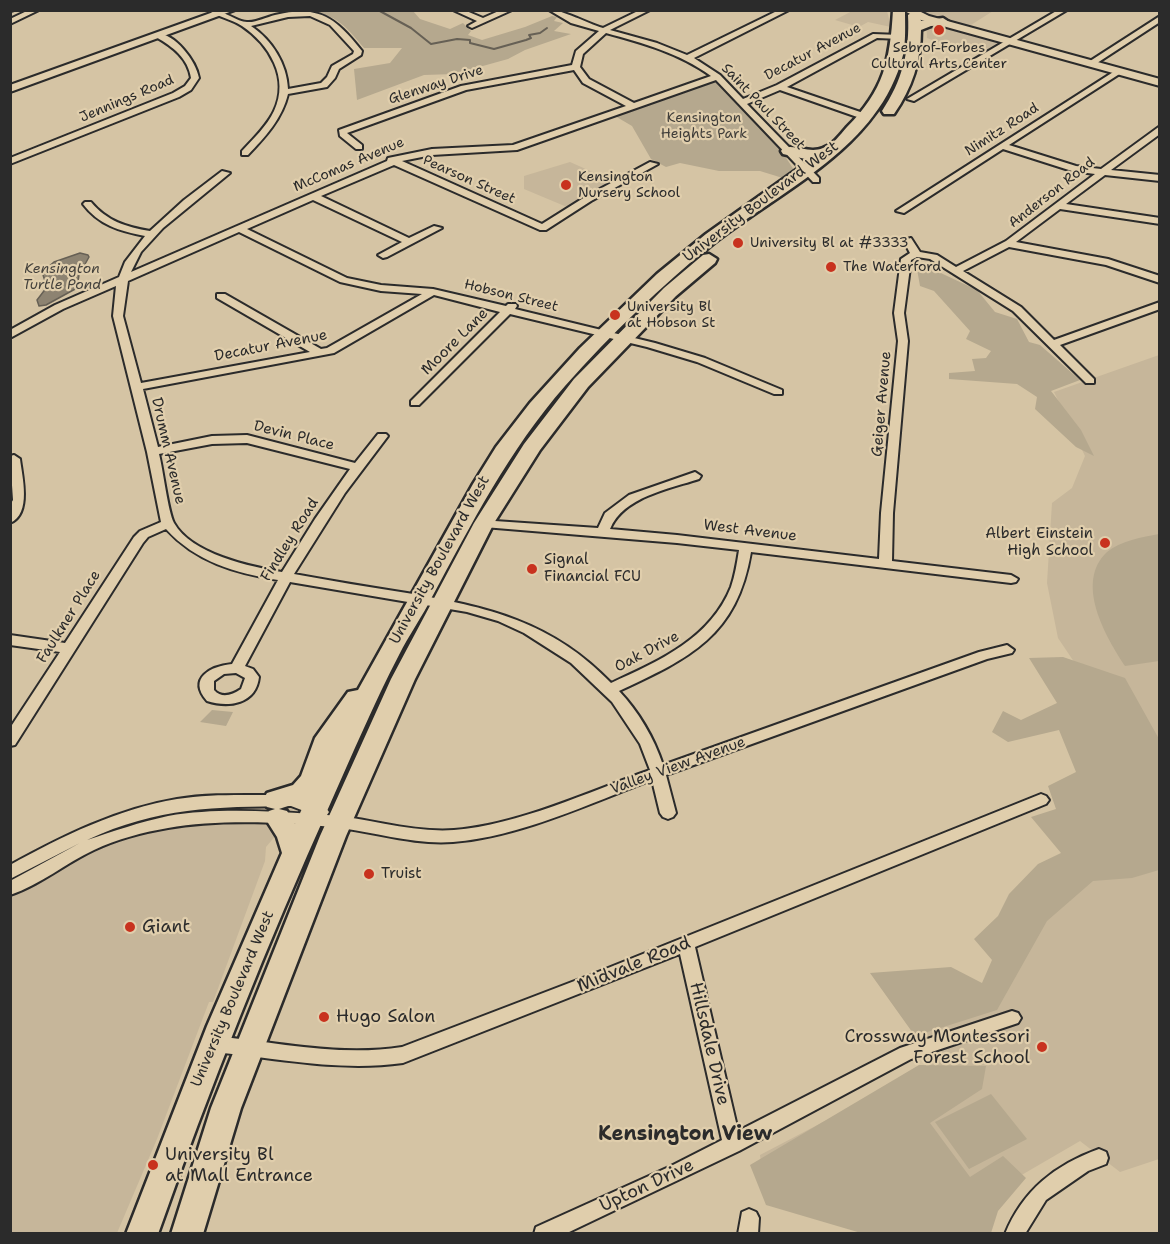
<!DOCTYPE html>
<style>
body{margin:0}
#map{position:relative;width:1170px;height:1244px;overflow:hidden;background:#d5c4a4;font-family:"Shantell Sans",sans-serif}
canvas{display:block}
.frame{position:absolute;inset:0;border:12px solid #2b2b2b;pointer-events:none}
</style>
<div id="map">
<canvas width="1170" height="1244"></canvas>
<div class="frame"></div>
</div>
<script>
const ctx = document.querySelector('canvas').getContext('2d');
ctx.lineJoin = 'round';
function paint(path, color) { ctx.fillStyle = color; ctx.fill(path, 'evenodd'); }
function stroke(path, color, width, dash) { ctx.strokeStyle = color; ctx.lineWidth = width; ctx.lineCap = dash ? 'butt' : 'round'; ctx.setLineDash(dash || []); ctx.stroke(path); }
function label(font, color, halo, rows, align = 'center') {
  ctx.font = font + ' "Shantell Sans",sans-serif'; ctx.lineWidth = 4.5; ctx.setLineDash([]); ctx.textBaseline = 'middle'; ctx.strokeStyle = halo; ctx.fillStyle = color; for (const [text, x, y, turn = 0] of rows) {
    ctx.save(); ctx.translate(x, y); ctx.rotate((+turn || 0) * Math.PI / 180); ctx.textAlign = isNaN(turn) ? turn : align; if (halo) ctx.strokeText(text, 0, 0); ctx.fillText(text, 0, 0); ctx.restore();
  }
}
const built = new Path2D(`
 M854 10 887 11 891 27 868 22 859 27 835 20Z
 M926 11H993L963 30 1006 41 979 55 935 41 927 38Z
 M570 162 615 182 567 207 524 189V176Z
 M1159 355V788L1058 638 1047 583 1052 503 1072 488 1085 456 1054 392Z
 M304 803 293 826 277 834 266 847 265 861 213 1002H209L157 1139 117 1233H11L10 873 41 855 177 805Z
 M1159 845V1159L1120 1172 1080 1141 1001 1187 939 1234 764 1193 760 1155 928 1067 923 1028 997 1004 1043 917 1106 859Z`);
const green = new Path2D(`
 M311 11H413L420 19 450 29 463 23 471 31 468 35 482 40 525 27 552 16 557 17 554 21 563 23 554 31 571 34 525 50 508 59 454 74 424 75 357 100 354 69 390 63 402 48H364C348 29 336 13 309 12Z
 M711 81H717L777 144 794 170 786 179 760 171H719L680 163 666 167 651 159 632 126 615 116Z
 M928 267 977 290 995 312 1017 319 1029 342 1040 345 1080 380 1051 391 1081 430 1094 456 1076 447 1035 409 1037 397 1017 384 949 379V373L975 371 972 359 986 358 991 351 966 339 970 331 934 291 920 286 917 269Z
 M1159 534V661L1125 666C1106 637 1074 583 1107 552 1120 541 1143 537 1159 534Z
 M1063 657 1125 678 1159 739V870L1132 878 1093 881 1047 921 997 1010 915 1036 870 973 951 967 982 983 992 960 974 939 998 916 1009 894 1038 864 1061 853 1031 817 1056 809 1048 786 1076 772 1059 730 1008 742 992 732 1003 711 1021 720 1057 703 1029 658Z
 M212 710 233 712 226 726 200 722Z
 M919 1065 986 1066 982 1089 930 1123 970 1177 1003 1156 1026 1178 998 1211 991 1233H861L766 1205 750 1165Z
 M991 1094 1027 1139 969 1169 935 1122Z`);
const water = new Path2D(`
 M80 253 88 255 89 257 79 275 77 288 46 305 39 306 37 300 47 287 42 272 54 262Z`);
const stream = new Path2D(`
 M378 10 411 28 431 44 457 39 470 40V43L494 49 526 40 531 38 529 35 540 33 547 28
 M10 13 16 10`);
const minor = new Path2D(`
 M29 10H39L10 24V19Z
 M208 10C225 10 237 22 247 22 255 23 267 17 275 15 319 5 335 17 362 51L361 55 339 69 335 78 327 87 288 94C282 119 265 137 248 155H242V151C253 139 267 126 274 111 290 78 269 44 242 26 231 19 218 17 208 10ZM310 16 330 25 354 51 353 54 332 66 327 77 321 83 288 89C287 64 272 40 251 26L288 17Z
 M453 10H464L483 18 501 10H512L472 28 468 26 477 21Z
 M549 10C564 10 586 23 603 28L640 10H650L610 30 657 43 687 55 779 10H789L694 58 720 75 743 99 777 85 873 34 900 35 904 37 900 39 877 38 787 87 869 115V119H863L780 90 747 104 819 178V182H813L716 80 517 150 432 155 402 161 542 224 585 197 650 162 658 164 591 201 546 230H540L394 165 321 196 409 238 434 226 442 228 387 257 383 258 378 255 402 242 313 200 247 229 347 278 381 285 433 289 506 306 508 304H516L517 306 515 309 655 343 705 358 782 390V394H774L697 362 647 347 510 314 419 405H411V401L500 312 434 295 334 353 143 389 158 447 212 436 247 435 355 463 378 434H386L388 436 345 493 294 574C332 581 369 587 407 593 487 607 552 621 611 683 659 661 710 639 731 587 735 575 737 563 739 550L677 543 484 527 480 526 478 523 480 520 598 528 605 513 629 495 695 472 701 476 699 479C669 489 623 497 610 529L677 535 879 559 881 513 898 341 894 313 901 259 910 253 903 240 911 238 920 252 937 255 956 267 1006 241 1095 174 1072 171 1003 149 904 213 896 211 1118 69H1121V73L1009 145 1076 166 1101 169 1160 126V134L1111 170 1160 175V181L1105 175 1066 204 1160 218V224L1060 209 1016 242 1108 259 1160 276V283L1106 265 1009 247 963 271 1021 307 1054 340 1160 302V309L1060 345 1094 379V383H1086L1013 311 930 259 917 257 911 260 904 313 908 341 893 513 892 561 1011 575 1018 579 1016 582 1011 583 751 552C737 636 690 658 619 691 638 711 654 738 663 765L979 652 1007 645 1014 650 1012 653 987 659 666 775 676 813 673 817 668 819 663 817 660 813 652 780C591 803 519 837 453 842 416 845 378 833 341 828 289 822 219 819 168 828 144 832 117 839 94 850 66 863 40 885 10 895V881L80 843 10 879V865C63 836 117 809 177 799 207 794 239 795 269 795 286 794 319 795 329 812L327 815C369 818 411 833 454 830 518 825 588 792 650 770L640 744 612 702 571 663 524 633 498 621 467 612 290 582 245 666 253 669 259 677C256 704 229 708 207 701 187 678 211 666 232 664L278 580C235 573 196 562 166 529L148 537 143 543 15 745 10 746V728L60 652 10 645V635L65 643 134 537 140 531 161 522 147 452 113 316 116 286 63 309 10 338V330L55 305 119 277 125 262 145 236C119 231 99 225 83 204L85 202H91C107 221 126 227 150 231L184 200 222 171 230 173 163 228 141 252 131 272 387 161 388 158 432 149 513 145 626 106 583 83 574 70 466 90 347 133 362 145V149H356L340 136 339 130 461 86 572 65 576 51 599 31 571 23ZM606 33C643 43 679 53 711 76L634 103 589 79 580 67 583 54ZM239 232 340 282 381 291 422 294 327 348 321 349 225 294H217V298L310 352 141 383 123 316 128 281ZM247 443 350 469 315 519 282 572C251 567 191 554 174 523 168 512 163 469 159 454L212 444ZM236 673 245 678 241 689C232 695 222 699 214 690V681L224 674ZM291 806 312 814C265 811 214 808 168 816 140 822 114 831 87 840 158 807 215 807 291 806Z
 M1058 10H1067L914 101 907 99Z
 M1160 16V22L1094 65 1087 63Z
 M156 33C175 33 196 61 199 78L191 90 179 97 10 164V158L173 93 185 86 191 78C188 58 173 47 156 37Z
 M14 455 20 459C22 476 32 514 10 523V505L13 500 10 456Z
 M1041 794 1046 796 1049 800 1046 804 695 947 738 1131 900 1048 1012 1011 1018 1013 1021 1018 1018 1023 911 1059 739 1151 565 1234H534L536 1227 671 1166 722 1140 680 954 403 1063C339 1072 277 1058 214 1052L208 1049 205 1044 208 1039 214 1036C277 1042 339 1057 402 1047L598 972Z
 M1099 1149 1106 1152 1108 1158 1106 1164 1088 1171 1046 1200 1025 1234H1005C1023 1190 1055 1165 1099 1149Z
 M749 1209 756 1212 759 1218 758 1234H738L742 1212Z`);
const tertiary = new Path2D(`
 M219 10H235L10 92V85Z
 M903 10H917L929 16 1160 79V86L921 20Z`);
const primary = new Path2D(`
 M893 10H905C905 25 906 41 903 55 880 147 783 189 714 243 661 286 611 334 565 386 509 450 472 523 432 597 422 617 409 635 399 655 374 703 353 753 331 802 267 944 210 1087 158 1234H126L207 1026 282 853 277 837 265 818 269 811 275 809 267 807 263 800 267 793 293 785 301 776 315 738 348 692 358 690 473 484 496 447 530 403 580 348 657 274 706 234 810 160 783 154 781 151 783 148C797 144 809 154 823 148 833 145 840 135 847 127 884 90 890 61 893 10ZM306 800 295 824 287 811 279 809Z
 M914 11 919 12 921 21 943 18 949 22 948 25 931 26 921 30C921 61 912 88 894 114H884L882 111C902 81 910 51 908 15Z
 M709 254 717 259 715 263 676 296 588 387 540 450 494 523 415 679 346 836 241 1108 203 1234H171L211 1108 320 836 391 679 474 523 524 444 574 379 664 288 703 255Z`);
const markers = [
 [939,30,6,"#c8321e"],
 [566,185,6,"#c8321e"],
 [738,243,6,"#c8321e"],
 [831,267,6,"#c8321e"],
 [615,315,6,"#c8321e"],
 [1105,543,6,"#c8321e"],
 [532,569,6,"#c8321e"],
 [369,874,6,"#c8321e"],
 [130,927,6,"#c8321e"],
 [324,1017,6,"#c8321e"],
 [1042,1047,6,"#c8321e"],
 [153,1165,6,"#c8321e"]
];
const farPoinames = [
 ["Sebrof-Forbes",939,48,"center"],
 ["Cultural Arts Center",939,64,"center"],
 ["Kensington",578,177],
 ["Nursery School",578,193],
 ["University Bl at #3333",750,243],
 ["The Waterford",843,267],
 ["University Bl",627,307],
 ["at Hobson St",627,323]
];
const farStreetnames = [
 ["Decatur Avenue",813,52,-28],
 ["Glenway Drive",436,85,-18],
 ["Jennings Road",127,99,-23],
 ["Saint Paul Street",763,107,46],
 ["Nimitz Road",1002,130,-33],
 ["McComas Avenue",349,165,-23],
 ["Pearson Street",469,180,24],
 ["Anderson Road",1052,193,-38],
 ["Hobson Street",511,296,14]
];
const farParknames = [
 ["Kensington",704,118],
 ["Heights Park",704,134]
];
const farWaternames = [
 ["Kensington",62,269],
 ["Turtle Pond",62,285]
];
const streetNames = [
 ["University Boulevard West",761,202,-37],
 ["Moore Lane",455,342,-45],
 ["Decatur Avenue",271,346,-11],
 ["Geiger Avenue",882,404,-85],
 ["Devin Place",294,436,14],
 ["Drumm Avenue",168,451,77],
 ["West Avenue",750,531,7],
 ["Findley Road",290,540,-58],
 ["University Boulevard West",440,560,-61],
 ["Faulkner Place",69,617,-58],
 ["Oak Drive",647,652,-28],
 ["Valley View Avenue",678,766,-20],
 ["University Boulevard West",233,999,-67]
];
const poiNames = [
 ["Albert Einstein",1093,534,"right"],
 ["High School",1093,551,"right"],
 ["Signal",544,560],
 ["Financial FCU",544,577],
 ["Truist",381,874]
];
const nearPoinames = [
 ["Giant",142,927],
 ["Hugo Salon",336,1017],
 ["Crossway Montessori",1030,1037,"right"],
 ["Forest School",1030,1058,"right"],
 ["University Bl",165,1155],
 ["at Mall Entrance",165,1176]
];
const nearStreetnames = [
 ["Midvale Road",634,965,-22],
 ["Hillsdale Drive",709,1044,77],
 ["Upton Drive",647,1186,-25]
];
const nearNeighbourhoodnames = [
 ["Kensington View",685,1135]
];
paint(built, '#c6b69a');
paint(green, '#b5a88e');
paint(water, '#8d8371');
stroke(water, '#666055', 1.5);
stroke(stream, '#666055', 2);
stroke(minor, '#2b2b2b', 4);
stroke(tertiary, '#2b2b2b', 4);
stroke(primary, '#2b2b2b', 5);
paint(minor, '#e0ceac');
paint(tertiary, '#e0ceac');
paint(primary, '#e0ceac');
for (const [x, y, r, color] of markers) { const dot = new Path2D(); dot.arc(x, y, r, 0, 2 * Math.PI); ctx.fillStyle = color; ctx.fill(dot); stroke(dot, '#e0ceac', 2); }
label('14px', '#2b2b2b', '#e0ceac', farPoinames, 'left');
label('14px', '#2b2b2b', '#e0ceac', farStreetnames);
label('14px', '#403e3a', '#e0ceac', farParknames);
label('italic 14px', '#44413c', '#e0ceac', farWaternames);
label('15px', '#2b2b2b', '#e0ceac', streetNames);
label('15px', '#2b2b2b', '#e0ceac', poiNames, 'left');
label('18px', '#2b2b2b', '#e0ceac', nearPoinames, 'left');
label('18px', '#2b2b2b', '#e0ceac', nearStreetnames);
label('bold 20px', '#2b2b2b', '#e0ceac', nearNeighbourhoodnames);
</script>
